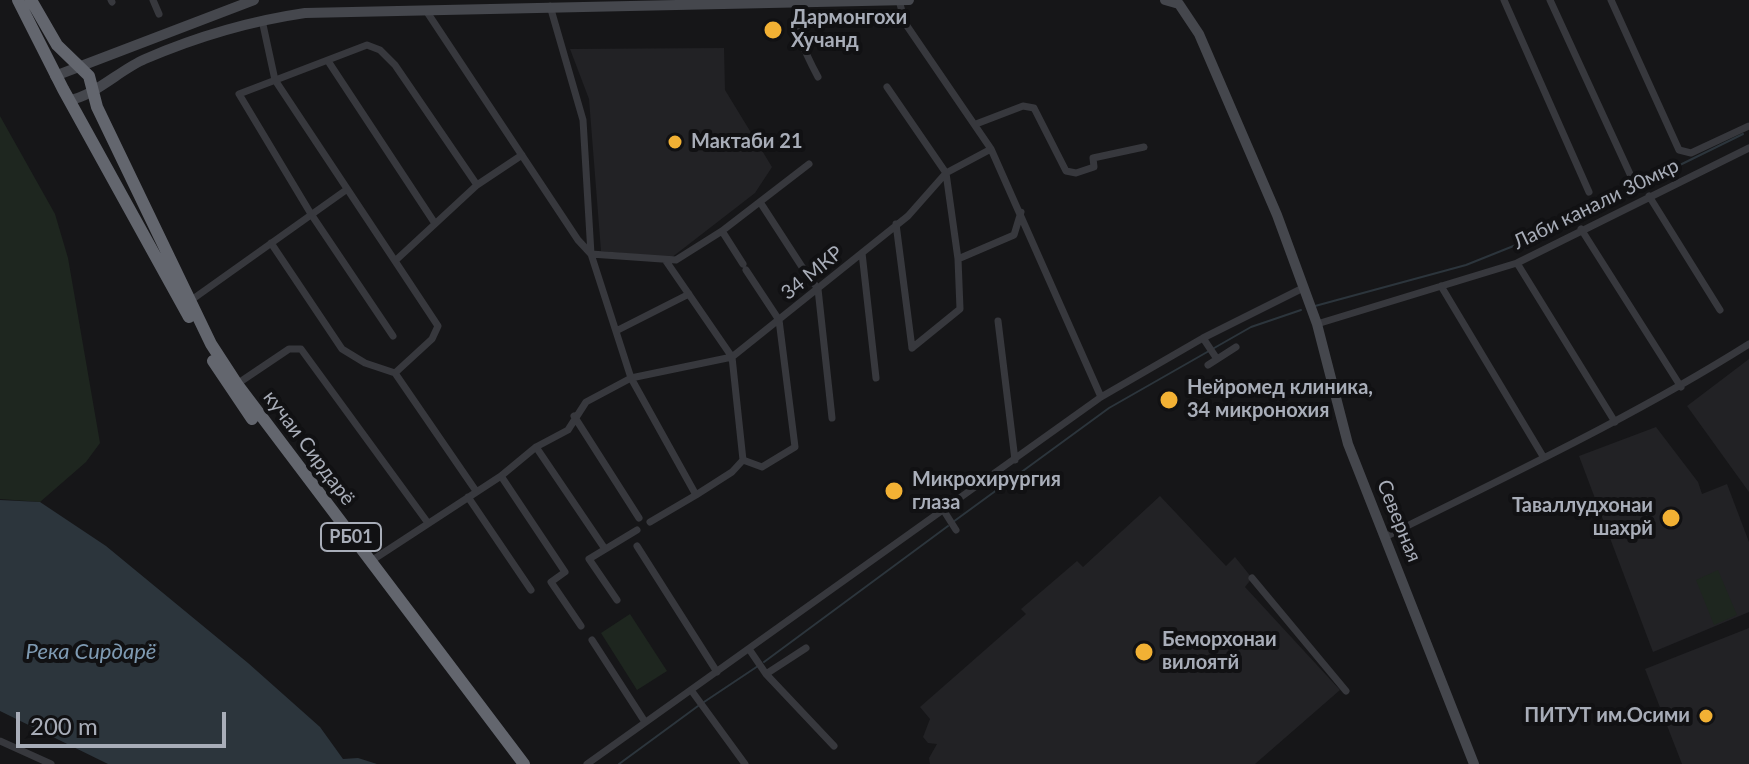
<!DOCTYPE html>
<meta charset="utf-8">
<style>
body{margin:0}
#map{position:relative;width:1749px;height:764px;overflow:hidden;background:#161618;font-family:Lato,sans-serif}
canvas{display:block}
.scale{position:absolute;left:16px;top:712px;width:210px;height:36px;box-sizing:border-box;border:4px solid #a8adb8;border-top:0;padding-left:10px;font-size:24px;line-height:28px;white-space:nowrap;color:#a8adb8;-webkit-text-stroke:6px #111113;paint-order:stroke}
</style>
<div id="map">
<canvas width="1749" height="764"></canvas>
<div class="scale">200 m</div>
</div>
<script>
const ctx = document.querySelector('canvas').getContext('2d');
ctx.lineJoin = 'round';
function paint(path, color) { ctx.fillStyle = color; ctx.fill(path, 'evenodd'); }
function stroke(path, color, width, dash) { ctx.strokeStyle = color; ctx.lineWidth = width; ctx.lineCap = dash ? 'butt' : 'round'; ctx.setLineDash(dash || []); ctx.stroke(path); }
function label(font, color, halo, rows, align = 'center') {
  ctx.font = font + ' Lato,sans-serif'; ctx.lineWidth = 8; ctx.setLineDash([]); ctx.textBaseline = 'middle'; ctx.strokeStyle = halo; ctx.fillStyle = color; for (const [text, x, y, turn = 0] of rows) {
    ctx.save(); ctx.translate(x, y); ctx.rotate((+turn || 0) * Math.PI / 180); ctx.textAlign = isNaN(turn) ? turn : align; if (halo) ctx.strokeText(text, 0, 0); ctx.fillText(text, 0, 0); ctx.restore();
  }
}
const built = new Path2D(`
 M724 48 725 90 772 167 755 193 671 258 601 251 589 99 570 49Z
 M1749 359V492L1687 406Z
 M1656 427 1698 482 1702 494 1727 484 1749 542V612L1653 652 1579 456Z
 M1160 496 1226 566 1235 557 1252 578 1245 587 1340 690 1255 764H930L929 758 937 744 928 743 923 737 930 719 920 707 1026 614 1021 609 1077 561 1083 567Z
 M1749 628V764H1682L1645 669Z`);
const green = new Path2D(`
 M0 116 55 214 68 258 100 443 86 462 40 502 0 499Z
 M1718 570 1737 615 1714 625 1696 580Z
 M630 614 667 671 637 690 601 633Z`);
const water = new Path2D(`
 M0 500 40 502 106 546 248 663 320 727 343 759 358 758 377 764H108L0 711Z`);
const stream = new Path2D(`
 M1315 306 1466 265 1521 243 1743 134
 M953 522 1109 408 1251 327 1301 310
 M764 662 948 526
 M704 702 758 666
 M619 764 698 706`);
const street = new Path2D(`
 M111 0 112 2
 M153 0 159 14
 M797 0C794 30 804 51 818 77
 M899 0 905 23 991 149 1101 397
 M1504 0 1589 192
 M1550 0 1630 174
 M1611 0 1679 150 1691 153 1749 126
 M427 12 578 240 591 254 676 260 722 231 809 164
 M262 20 275 80 395 261
 M328 61 434 222
 M887 87 946 173 958 259
 M976 124 1023 106 1034 108 1066 171 1076 173 1094 167 1093 158 1144 147
 M1649 196 1720 310
 M760 202 806 273
 M896 224 912 348
 M1581 229 1681 387
 M722 231 743 264
 M271 243 342 349 365 363 395 373
 M862 253 876 378
 M666 261 732 357 743 460
 M1517 263 1615 422
 M810 278 818 289 832 418
 M1441 286 1544 458
 M190 301 346 190
 M998 321 1015 460
 M1317 324 1517 263 1749 148
 M616 331 689 294
 M393 336 311 214 239 94 367 45 380 50 395 65 477 185
 M1203 338 1217 359
 M912 348 960 309 958 259 1014 235 1021 212
 M1208 365 1236 347
 M237 384 289 349H301L428 523
 M574 416 639 518
 M536 447 605 549
 M501 476 565 572 551 582 581 626
 M476 491 395 373 432 339 438 326 395 261 477 185 522 155
 M696 495 732 472 743 460 762 467 795 447 779 320 746 270
 M468 497 531 590
 M944 511 956 530
 M650 522 696 495 631 378 732 357 908 216 946 173 991 149
 M1387 536C1509 475 1633 417 1749 344
 M637 546 717 672
 M371 561 501 476 536 447 568 430 586 402 631 378 591 254 583 120 550 6
 M1252 578 1346 691
 M617 600 589 559 637 530
 M592 640 645 722
 M749 649 766 674 834 746
 M766 674 806 648
 M691 690 745 764
 M0 741 51 764
 M587 764 1101 397 1203 338 1303 288`);
const secondary = new Path2D(`
 M1165 0 1179 4 1199 34 1277 215 1317 324 1348 444 1474 764
 M55 76 254 0
 M69 100C93 97 121 69 145 59 196 37 250 21 305 13L909 0`);
const highway = new Path2D(`
 M18 0 63 89 189 317
 M31 0 57 45 89 76 97 107 211 344 237 384 524 764
 M213 361 252 419`);
const markers = [
 [773,30,10,"#f2b134"],
 [675,142,8,"#f2b134"],
 [1169,400,10,"#f2b134"],
 [894,491,10,"#f2b134"],
 [1671,518,10,"#f2b134"],
 [1144,652,10,"#f2b134"],
 [1706,716,8,"#f2b134"]
];
const shields = [
 [351,537,60]
];
const shieldNames = [
 ["РБ01",351,537]
];
const poiNames = [
 ["Дармонгохи",791,18],
 ["Хучанд",791,41],
 ["Мактаби 21",691,142],
 ["Нейромед клиника,",1187,388],
 ["34 микронохия",1187,411],
 ["Микрохирургия",912,480],
 ["глаза",912,503],
 ["Таваллудхонаи",1653,506,"right"],
 ["шахрй",1653,529,"right"],
 ["Беморхонаи",1162,640],
 ["вилоятй",1162,663],
 ["ПИТУТ им.Осими",1690,716,"right"]
];
const streetNames = [
 ["Лаби канали 30мкр",1596,204,-26],
 ["34 МКР",812,273,-39],
 ["кучаи Сирдарё",309,448,53],
 ["Северная",1399,521,68]
];
const waterNames = [
 ["Река Сирдарё",91,652]
];
paint(built, '#222225');
paint(green, '#1e261f');
paint(water, '#2c353c');
stroke(stream, '#2c353c', 2);
stroke(street, '#37383d', 7);
stroke(secondary, '#45474d', 10);
stroke(highway, '#63666e', 12);
for (const [x, y, r, color] of markers) { const dot = new Path2D(); dot.arc(x, y, r, 0, 2 * Math.PI); ctx.fillStyle = color; ctx.fill(dot); stroke(dot, '#111113', 3); }
for (const [x, y, w] of shields) { const box = new Path2D(); box.roundRect(x - w / 2, y - 14, w, 28, 6); ctx.fillStyle = '#111113'; ctx.fill(box); stroke(box, '#a8adb8', 2); }
label('bold 18px', '#a8adb8', null, shieldNames);
label('bold 20px', '#a8adb8', '#111113', poiNames, 'left');
label('20px', '#a8adb8', '#111113', streetNames);
label('italic 22px', '#7f9bb3', '#111113', waterNames);
</script>
